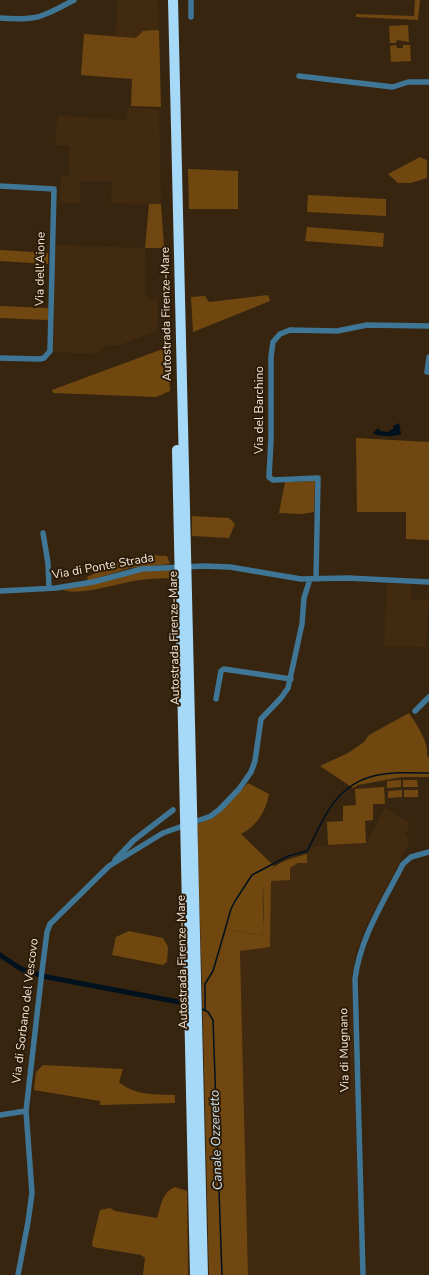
<!DOCTYPE html>
<style>
body{margin:0}
canvas{display:block;background:#372510}
</style>
<canvas width="429" height="1275"></canvas>
<script>
const ctx = document.querySelector('canvas').getContext('2d');
ctx.lineJoin = 'round';
function paint(path, color) { ctx.fillStyle = color; ctx.fill(path, 'evenodd'); }
function stroke(path, color, width, dash) { ctx.strokeStyle = color; ctx.lineWidth = width; ctx.lineCap = dash ? 'butt' : 'round'; ctx.setLineDash(dash || []); ctx.stroke(path); }
function label(font, color, halo, rows, align = 'center') {
  ctx.font = font + ' "Nunito Sans",sans-serif'; ctx.lineWidth = 4; ctx.setLineDash([]); ctx.textBaseline = 'middle'; ctx.strokeStyle = halo; ctx.fillStyle = color; for (const [text, x, y, turn = 0] of rows) {
    ctx.save(); ctx.translate(x, y); ctx.rotate((+turn || 0) * Math.PI / 180); ctx.textAlign = isNaN(turn) ? turn : align; if (halo) ctx.strokeText(text, 0, 0); ctx.fillText(text, 0, 0); ctx.restore();
  }
}
const built = new Path2D(`
 M118 0H158L159 31 157 30 136 38 116 36Z
 M129 108 159 109 161 204 111 203 112 181H80V203L60 202 61 176 70 175 69 146 55 145 58 116 125 120Z
 M54 245 145 248 146 299H158L157 331 119 345 105 346 97 354 52 352Z
 M387 583 410 584 411 599 429 600 426 647 384 646Z
 M385 808 411 823 405 834 409 839 408 845 364 930 356 951 352 975 360 1275H248L240 951 270 947 271 880 298 863H307V854L315 846 366 844Z`);
const green = new Path2D(`
 M415 0H420L418 20 356 17V14L414 16Z
 M408 25 409 42 397 40 396 43H390L389 26Z
 M157 30 159 31 161 107 131 106 132 79 81 75 84 34 136 38 143 31Z
 M396 45 397 48H403V45H410L411 61 391 62 390 46Z
 M149 204H161L164 248H145Z
 M0 306 48 308V320L0 318Z
 M356 438 429 442V540L406 539V512H357Z
 M315 481 314 512 302 514 279 513 285 482Z
 M192 516 229 518 235 524 229 538 192 536Z
 M148 555 167 556 170 564 130 568 88 581 87 577 129 558Z
 M401 780V787L387 788V781Z
 M403 780H417L418 787H403Z
 M384 787 385 804H373V820L365 821 366 843 328 845 327 822 343 821V806L356 805 355 789Z
 M402 790V797L388 798V791Z
 M404 790H418V797H404Z
 M307 854V863H298L290 868V880L271 881 270 947 240 951 248 1275H209L202 984C219 972 221 948 226 929L262 936C270 889 245 869 307 854Z`);
const forest = new Path2D(`
 M420 157 427 160V178L411 183H398L388 174Z
 M188 169 238 171V209H189Z
 M308 195 386 199V216L307 212Z
 M307 227 384 233 383 247 305 241Z
 M0 250 48 253V264L0 261Z
 M268 295 270 301 193 332 191 297 205 296 209 302Z
 M168 347 170 391 156 397 53 393 52 390Z
 M173 568 174 578C160 578 146 579 133 581 117 584 78 596 63 590L137 570Z
 M409 713C416 723 429 743 427 755L429 758V777H402L358 785 353 788 320 766 348 753 364 742 369 735Z
 M248 783 269 794C266 811 257 826 241 834L274 866C255 889 267 909 262 936L226 929C221 948 219 972 202 984L197 824 215 817Z
 M129 931 163 938 168 947 167 962 163 965 112 955 116 937Z
 M43 1065 123 1069 119 1082C135 1096 155 1094 175 1095V1103L100 1105V1101L34 1090 36 1072Z
 M175 1187 187 1191 188 1275H143L145 1258 141 1255 93 1247 92 1243 100 1210 110 1208 115 1211 157 1218C161 1206 162 1192 175 1187Z`);
const water = new Path2D(`
 M399 423 401 434C396 437 378 437 373 433L378 428 380 431 388 432 394 428 393 426Z`);
const stream = new Path2D(`
 M202 1009 208 1012 213 1020 222 1275
 M205 1010V984L213 971 231 909 235 901 252 875 288 856 307 851C315 837 321 821 330 808 355 770 389 772 429 773`);
const canal = new Path2D(`
 M0 955 21 969 47 977 184 1003`);
const minor = new Path2D(`
 M191 0V17
 M0 18C36 21 43 17 74 0
 M299 76 393 87 408 82H429
 M0 186 54 189 50 351 44 358 40 359 0 358
 M429 357 427 372H429
 M43 533 48 563 49 588
 M316 579 318 478 273 480 269 477 271 439V357L273 342 280 334 290 330 337 331 367 325 429 326
 M0 591 56 588 93 582 142 569 204 566 230 567 301 579 348 578 429 582
 M216 699 221 671 224 669 291 679
 M415 711 429 697
 M115 860 134 840 173 810
 M0 1115 26 1111
 M18 1275 28 1222 32 1193 26 1111 42 971 47 932 50 924 109 866 163 833 211 816 220 809 239 789 251 772 255 761 261 719 281 698 288 688 302 624 304 598 310 579
 M363 1275 355 979C360 938 384 901 403 864L411 857 429 852`);
const motorway = new Path2D(`
 M173 0 203 1275
 M177 450 195 1275`);
const streetNames = [
 ["Via dell'Aione",41,269,-89],
 ["Autostrada Firenze-Mare",167,314,-91],
 ["Via del Barchino",260,410,-90],
 ["Via di Ponte Strada",103,567,-10],
 ["Autostrada Firenze-Mare",175,638,-91],
 ["Autostrada Firenze-Mare",183,962,-91],
 ["Via di Sorbano del Vescovo",26,1011,-83],
 ["Via di Mugnano",345,1050,-91]
];
const waterNames = [
 ["Canale Ozzeretto",217,1140,-92]
];
paint(built, '#412a0f');
paint(green, '#704710');
paint(forest, '#70470f');
paint(water, '#00111e');
stroke(stream, '#00111e', 1.5);
stroke(canal, '#00111e', 5);
stroke(minor, '#3f7695', 5.5);
stroke(motorway, '#a6d8f8', 10);
label('12px', '#f4e8db', '#2c1b07', streetNames);
label('italic 13px', '#cfe3f0', '#2c1b07', waterNames);
</script>
